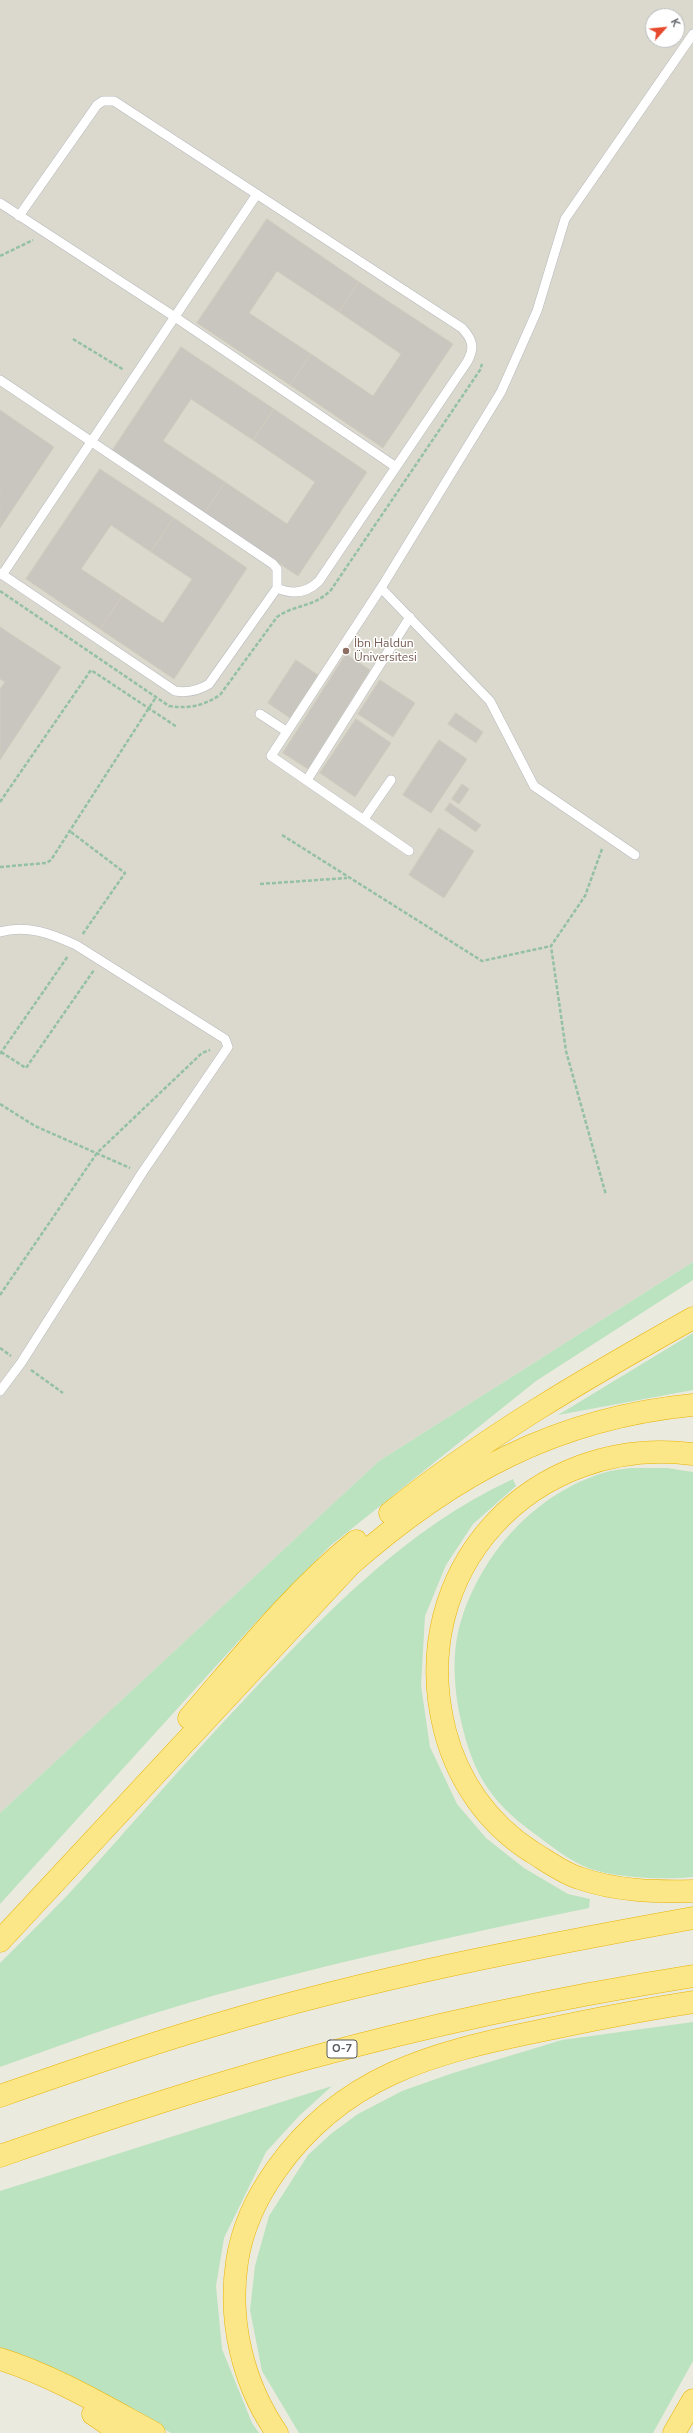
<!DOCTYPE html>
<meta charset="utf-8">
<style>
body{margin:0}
#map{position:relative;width:693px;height:2433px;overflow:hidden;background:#ebeadf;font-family:"Nunito Sans",sans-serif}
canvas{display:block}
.north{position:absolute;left:645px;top:8px;width:40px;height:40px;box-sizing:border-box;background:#fff;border:1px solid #bcbdbf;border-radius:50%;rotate:63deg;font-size:11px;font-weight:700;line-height:16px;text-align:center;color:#585b60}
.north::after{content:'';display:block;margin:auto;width:14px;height:18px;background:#e6492b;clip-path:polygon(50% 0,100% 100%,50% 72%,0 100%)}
</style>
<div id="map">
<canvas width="693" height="2433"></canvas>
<div class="north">K</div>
</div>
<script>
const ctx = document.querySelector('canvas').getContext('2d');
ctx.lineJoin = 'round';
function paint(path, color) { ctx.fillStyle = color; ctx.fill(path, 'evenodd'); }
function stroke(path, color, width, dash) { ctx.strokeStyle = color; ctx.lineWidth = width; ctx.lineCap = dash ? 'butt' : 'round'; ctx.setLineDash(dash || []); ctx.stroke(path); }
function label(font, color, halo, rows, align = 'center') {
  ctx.font = font + ' "Nunito Sans",sans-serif'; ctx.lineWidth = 3; ctx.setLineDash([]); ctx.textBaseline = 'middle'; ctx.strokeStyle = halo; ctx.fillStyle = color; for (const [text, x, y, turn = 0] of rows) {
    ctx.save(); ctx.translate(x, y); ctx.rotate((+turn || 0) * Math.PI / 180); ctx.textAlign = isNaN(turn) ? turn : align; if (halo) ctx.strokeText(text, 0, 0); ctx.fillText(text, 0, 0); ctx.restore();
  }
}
const education = new Path2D(`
 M0 0H693V1262L379 1461 0 1813ZM653 16H677V40H653Z`);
const green = new Path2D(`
 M693 1262V1280L536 1381 330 1546 256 1622 0 1904V1813L379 1461Z
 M693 1333V1390L558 1415Z
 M632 1468H667L693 1472V1877C669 1880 622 1878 598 1871 577 1866 556 1850 539 1837 521 1824 502 1809 489 1790 474 1769 467 1746 461 1721 454 1689 451 1653 461 1621 482 1553 535 1494 603 1473 612 1470 623 1469 632 1468Z
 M513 1479 516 1486 473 1524 446 1565 425 1616 421 1686 430 1747 457 1804 486 1838 524 1868 568 1894 590 1899 589 1908C473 1932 357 1957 242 1988 160 2009 80 2038 0 2067V1963C29 1934 59 1905 87 1874 140 1815 191 1756 245 1699 325 1614 405 1529 513 1479Z
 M693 2022V2361L653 2433H299L262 2371 250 2310 255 2266 269 2216 308 2155 332 2133 358 2114 402 2091 453 2073 562 2040Z
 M332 2086 299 2116 266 2152 224 2238 216 2286 222 2349 252 2423 259 2433H171L81 2383 0 2351V2191Z`);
const building = new Path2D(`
 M267 219 359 282 339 312 277 271 249 313 311 354 290 385 197 323Z
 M359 282 453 344 383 448 290 385 311 354 373 396 401 354 339 312Z
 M181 347 274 409 253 440 191 399 163 441 225 482 204 513 112 451Z
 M274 409 367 472 298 576 204 513 225 482 287 524 315 482 253 440Z
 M0 410 54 447 0 528Z
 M100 469 174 518 151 552 111 525 81 569 122 596 100 629 26 579Z
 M174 518 247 568 174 679 100 629 122 596 163 623 192 579 151 552Z
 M0 627 61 667 0 760V689L5 682 0 679Z
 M346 654 370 670 308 769 283 753Z
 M296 660 318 675 290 718 268 703Z
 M380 680 415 703 393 737 358 714Z
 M456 713 483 732 476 743 448 724Z
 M356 719 391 743 355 797 320 773Z
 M439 740 467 759 431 813 403 795Z
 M462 784 469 789 459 804 452 799Z
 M450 803 481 825 476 832 445 810Z
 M439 828 474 851 444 898 409 875Z`);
const path = new Path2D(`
 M0 256 33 240
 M73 339 124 370
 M0 591 169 706C189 709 203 706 220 695L277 617C295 604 313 608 331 590L480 370 482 364
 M0 802 91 670 177 727
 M71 832 125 873 82 935
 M282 835 482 961 551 946
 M602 849 585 896 551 946 566 1051 606 1195
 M0 867 46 863 51 860 156 697
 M260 884 347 878
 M1 1052 26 1068 94 970
 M0 1054 68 956
 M0 1104 35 1126 130 1168
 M0 1295 97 1153 202 1053 210 1050
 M0 1348 11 1356
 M31 1370 63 1393`);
const lane = new Path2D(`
 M0 203 175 317 396 467
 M0 380 273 564 277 569V588
 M0 573 175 691C188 693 198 691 209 684L277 588C293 595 307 593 319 581L467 362C475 348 473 340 462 328L114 101H103L97 105 19 216
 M2 575 257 194
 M381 588 490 701 534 786 635 855
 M260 714 286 731
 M307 780 410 617
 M364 819 391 780
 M409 851 271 756 381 588 501 392 537 311 565 219 693 34
 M0 932C26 924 52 934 76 945L225 1039 228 1047 142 1173 21 1363 0 1391`);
const highway = new Path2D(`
 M693 1454C532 1434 404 1571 445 1731 458 1781 488 1824 532 1852 547 1861 563 1873 579 1878 616 1891 655 1892 693 1891
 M390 1513C484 1437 588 1377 693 1318
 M189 1718C242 1657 293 1592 356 1541
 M0 1941 350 1565C452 1475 556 1418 693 1405
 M0 2096C71 2071 143 2046 215 2025 372 1978 532 1947 693 1918
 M0 2156C100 2121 200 2088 302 2060 431 2024 561 1997 693 1976
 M0 2359C54 2376 104 2406 154 2433
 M93 2414 121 2433
 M277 2433C243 2384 228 2321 237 2262 242 2228 256 2198 276 2170 342 2076 432 2053 539 2031 590 2020 641 2010 693 2002
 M674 2433 693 2400`);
const markers = [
 [346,651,4,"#8d6e63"]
];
const shields = [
 [342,2049,30]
];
const shieldNames = [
 ["O-7",342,2049]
];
const educationNames = [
 ["İbn Haldun",354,644],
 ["Üniversitesi",354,658]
];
paint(education, '#dbd9cd');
paint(green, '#bbe3bf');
paint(building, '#c8c6bf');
stroke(building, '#d0ccbe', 1);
stroke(lane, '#b7b9be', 10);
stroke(highway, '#e8b303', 23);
stroke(path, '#94c1a4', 2.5, [4, 2]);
stroke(lane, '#fff', 9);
stroke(highway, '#fbe787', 22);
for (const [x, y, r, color] of markers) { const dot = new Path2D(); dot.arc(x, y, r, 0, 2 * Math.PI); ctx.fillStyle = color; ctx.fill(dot); stroke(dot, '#fff', 1.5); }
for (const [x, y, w] of shields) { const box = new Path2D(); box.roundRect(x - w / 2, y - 9, w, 18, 3); ctx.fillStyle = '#fff'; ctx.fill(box); stroke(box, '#585b60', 1); }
label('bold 11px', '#585b60', null, shieldNames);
label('12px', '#785e54', '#fff', educationNames, 'left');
</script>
